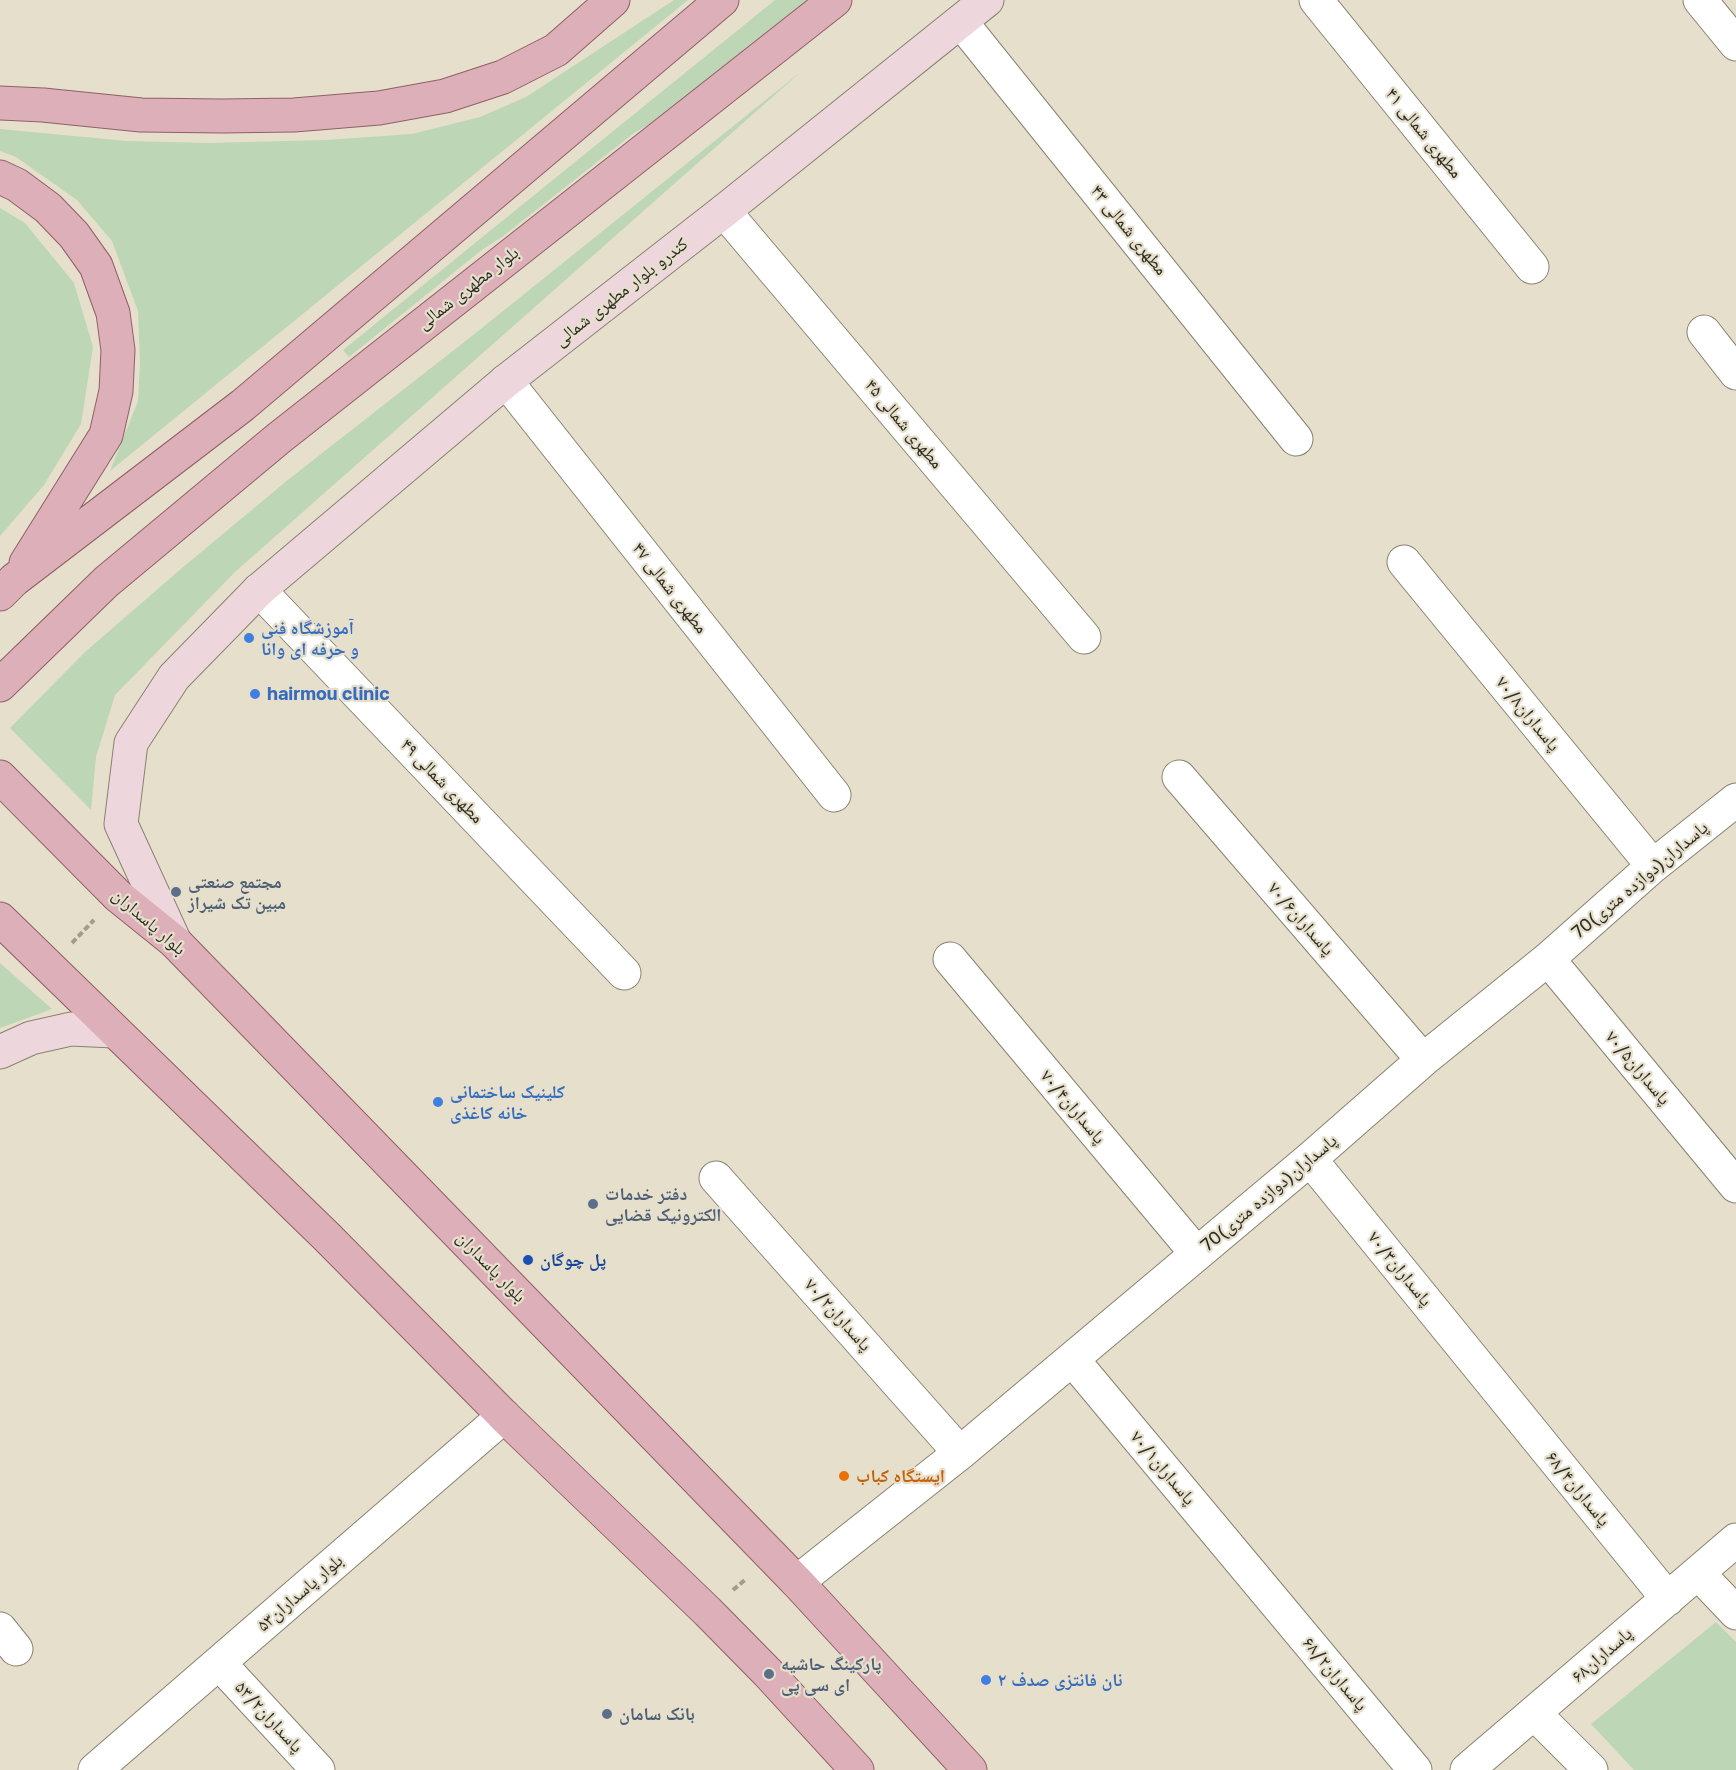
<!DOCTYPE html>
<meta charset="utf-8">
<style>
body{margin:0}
canvas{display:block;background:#e5dfcb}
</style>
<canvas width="1736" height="1770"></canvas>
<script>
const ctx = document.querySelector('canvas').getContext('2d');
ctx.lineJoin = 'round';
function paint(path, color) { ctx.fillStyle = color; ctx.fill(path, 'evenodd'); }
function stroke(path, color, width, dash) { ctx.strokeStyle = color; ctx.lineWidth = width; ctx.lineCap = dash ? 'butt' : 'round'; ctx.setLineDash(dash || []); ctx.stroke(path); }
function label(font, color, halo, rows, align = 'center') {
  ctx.font = font + ' "Golos Text","Noto Naskh Arabic",sans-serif'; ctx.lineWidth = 4.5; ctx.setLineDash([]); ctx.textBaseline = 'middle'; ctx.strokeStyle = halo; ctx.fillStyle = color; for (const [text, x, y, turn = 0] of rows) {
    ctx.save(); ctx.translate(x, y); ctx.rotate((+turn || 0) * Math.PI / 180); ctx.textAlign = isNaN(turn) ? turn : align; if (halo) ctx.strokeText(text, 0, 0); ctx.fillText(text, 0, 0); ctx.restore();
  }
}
const green = new Path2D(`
 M674 0H688L110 471 138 401 140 363 138 311 112 241 77 200 16 157 0 151V129L127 141 209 143 326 140 412 134 480 117 526 97Z
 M775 0H807L651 123 634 133 502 237 483 249 349 357 343 350Z
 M803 70 235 572 115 695 96 757 91 810 10 728 85 652 182 568 289 479 477 332Z
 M0 208 25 223 74 283 93 347 81 424 44 485 0 536Z
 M0 963 52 1009 0 1028Z
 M1716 1622 1736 1642V1770H1634L1591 1724Z`);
const path = new Path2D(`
 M72 943 94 920
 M733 1590 746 1579`);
const street = new Path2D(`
 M1316 0 1532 267
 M1700 0 1736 44
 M961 22 1296 439
 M724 211 1084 637
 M1704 332 1736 373
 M506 381 834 795
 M1404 562 1653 866
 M259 590 624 973
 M1179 777 1423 1060
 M950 959 1197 1254
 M1548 959 1736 1186
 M1310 1159 1668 1599
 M716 1178 960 1453
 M1072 1359 1415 1770
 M1698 1573 1736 1613
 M797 1582 960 1453 1310 1159 1423 1060 1548 959 1653 866 1736 800
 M0 1629 16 1649
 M220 1664 318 1770
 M1534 1713 1591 1770
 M95 1770 504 1416
 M1467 1770 1736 1540`);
const secondary = new Path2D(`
 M175 942 121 824 131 743 174 677 259 590 506 381 724 211 987 0
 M0 1052 31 1038 71 1029 114 1031`);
const primary = new Path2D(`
 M0 103 43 105 141 115 222 116 294 115 379 108 445 96 503 77 556 50 613 0
 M0 177 17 185 48 208 74 235 96 266 113 313 118 350 116 391 106 435 26 563
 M0 594 14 580 243 405 722 0
 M0 685 106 582 279 438 835 0
 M0 777 118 896 175 942 797 1582 970 1770
 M0 919 327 1237 504 1416 708 1612 769 1674 857 1770`);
const markers = [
 [249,638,6,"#3f7fe0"],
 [255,694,6,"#3f7fe0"],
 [176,892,6,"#5c6f8a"],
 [438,1102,6,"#3f7fe0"],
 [593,1204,6,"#5c6f8a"],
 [528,1260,6,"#1a4fb4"],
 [844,1476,6,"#e8710a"],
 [769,1674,6,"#5c6f8a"],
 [986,1680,6,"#3f7fe0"],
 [607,1714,6,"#5c6f8a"]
];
const streetNames = [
 ["۴۱ مطهرى شمالى",1424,133,51],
 ["مطهرى شمالى ۴۳",1129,230,51],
 ["بلوار مطهری شمالی",468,288,-38],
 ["کندرو بلوار مطهری شمالی",621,292,-38],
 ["مطهرى شمالى ۴۵",904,424,50],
 ["مطهرى شمالى ۴۷",670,588,52],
 ["پاسداران۷۰/۸",1528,714,51],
 ["مطهرى شمالى ۴۹",442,781,46],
 ["70پاسداران(دوازده متری)",1640,880,-40],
 ["پاسداران۷۰/۶",1301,919,49],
 ["بلوار پاسداران",149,922,41],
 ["پاسداران۷۰/۵",1638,1068,50],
 ["پاسداران۷۰/۴",1073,1107,50],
 ["70پاسداران(دوازده متری)",1269,1193,-40],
 ["بلوار پاسداران",491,1267,46],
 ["پاسداران۷۰/۳",1400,1269,51],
 ["پاسداران۷۰/۲",838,1315,48],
 ["پاسداران۷۰/۱",1163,1468,50],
 ["پاسداران۶۸/۴",1578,1489,51],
 ["بلوار پاسداران۵۳",300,1593,-41],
 ["پاسداران۶۸",1602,1655,-41],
 ["پاسداران۶۸/۲",1335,1674,50],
 ["پاسداران۵۳/۲",269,1717,47]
];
const shopNames = [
 ["آموزشگاه فنی",261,628],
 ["و حرفه ای وانا",261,649],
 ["hairmou clinic",267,694],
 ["کلینیک ساختمانی",450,1092],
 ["خانه کاغذی",450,1113],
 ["نان فانتزی صدف ۲",998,1680]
];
const serviceNames = [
 ["مجتمع صنعتی",188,882],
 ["مبین تک شیراز",188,903],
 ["دفتر خدمات",605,1194],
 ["الکترونیک قضایی",605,1215],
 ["پارکینگ حاشیه",781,1664],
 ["ای سی پی",781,1685],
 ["بانک سامان",619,1714]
];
const transitNames = [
 ["پل چوگان",540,1260]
];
const foodNames = [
 ["ایستگاه کباب",856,1476]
];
paint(green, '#bdd7b6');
stroke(street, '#888370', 35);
stroke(secondary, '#888370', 35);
stroke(primary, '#915f66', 35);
stroke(path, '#a19d8d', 4, [6, 3]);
stroke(street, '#fff', 33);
stroke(secondary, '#eed7dc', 33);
stroke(primary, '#ddb0b9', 33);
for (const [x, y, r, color] of markers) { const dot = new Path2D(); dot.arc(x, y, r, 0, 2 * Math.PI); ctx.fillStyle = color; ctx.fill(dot); stroke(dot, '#e5dfcb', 2); }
label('18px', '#2c2a22', '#e5dfcb', streetNames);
label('bold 18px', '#366cbe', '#e5dfcb', shopNames, 'left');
label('bold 18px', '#4e5e75', '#e5dfcb', serviceNames, 'left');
label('bold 18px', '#164399', '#e5dfcb', transitNames, 'left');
label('bold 18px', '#c56008', '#e5dfcb', foodNames, 'left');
</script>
